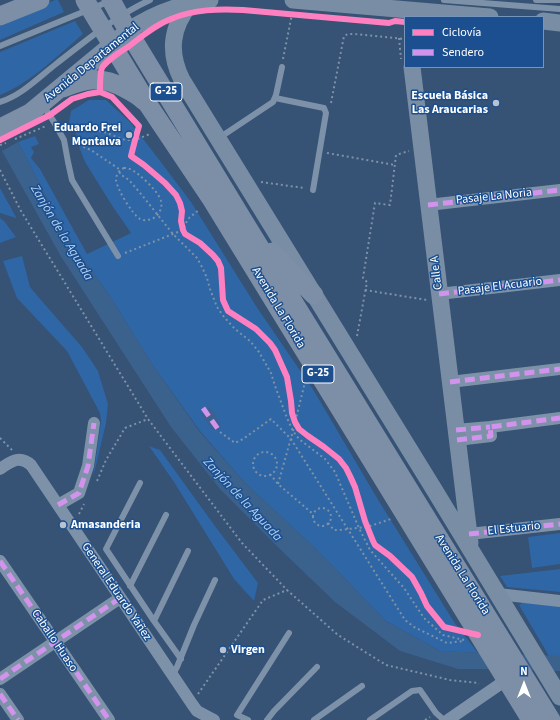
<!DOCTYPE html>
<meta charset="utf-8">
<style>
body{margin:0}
#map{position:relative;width:560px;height:720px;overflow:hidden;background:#365274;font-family:"Source Sans 3",sans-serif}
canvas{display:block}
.legend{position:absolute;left:404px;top:16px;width:140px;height:52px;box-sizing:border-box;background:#1b4f8f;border:1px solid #7695bc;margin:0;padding:5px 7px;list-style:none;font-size:12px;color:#fff}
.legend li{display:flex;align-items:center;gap:8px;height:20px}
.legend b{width:20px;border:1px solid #7695bc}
.north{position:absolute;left:504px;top:664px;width:40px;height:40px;-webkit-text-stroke:3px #1b4f8f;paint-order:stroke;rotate:0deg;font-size:11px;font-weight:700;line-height:16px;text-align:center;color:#fff}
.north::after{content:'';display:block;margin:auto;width:14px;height:18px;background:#fff;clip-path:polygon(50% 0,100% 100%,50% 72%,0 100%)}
</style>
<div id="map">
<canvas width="560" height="720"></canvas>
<ul class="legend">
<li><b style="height:5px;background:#ff80c0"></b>Ciclovía</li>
<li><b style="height:5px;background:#d193ec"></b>Sendero</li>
</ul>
<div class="north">N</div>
</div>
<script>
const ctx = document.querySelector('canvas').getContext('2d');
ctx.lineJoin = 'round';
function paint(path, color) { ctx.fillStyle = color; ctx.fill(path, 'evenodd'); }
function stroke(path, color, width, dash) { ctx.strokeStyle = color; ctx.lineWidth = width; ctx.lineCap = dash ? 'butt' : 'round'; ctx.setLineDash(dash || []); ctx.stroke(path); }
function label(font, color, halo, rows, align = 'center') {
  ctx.font = font + ' "Source Sans 3",sans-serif'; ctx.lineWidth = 3; ctx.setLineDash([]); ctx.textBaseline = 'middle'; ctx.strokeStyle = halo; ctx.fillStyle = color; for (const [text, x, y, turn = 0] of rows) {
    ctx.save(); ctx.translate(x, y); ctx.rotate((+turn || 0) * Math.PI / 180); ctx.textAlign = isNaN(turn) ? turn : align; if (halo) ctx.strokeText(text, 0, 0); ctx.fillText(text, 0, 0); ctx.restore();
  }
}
const green = new Path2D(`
 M55 0H58L64 12 0 40V24Z
 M75 21 83 34C57 56 32 82 0 95V52Z
 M89 100H106L130 122 151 149 191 202 256 306 314 391 377 498 454 622 478 653 440 651 386 621 316 549 244 482 200 431 152 364 108 293 69 240 18 142 35 136 39 144 31 147 34 152 31 158 40 169 87 254 131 233 113 207 85 162 78 144 76 133 71 127 69 122 71 111Z
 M0 188 16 217V218L0 213Z
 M0 218 4 221 16 237 0 243Z
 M22 256 30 287 41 300 82 347 98 371 108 404 106 423 93 478 101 421 100 413 67 351 17 298 3 261Z
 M149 446 160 450 215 526 258 583 254 601 234 579 174 482Z
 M560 533V564L532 568 528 537Z
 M560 569V592L507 587 500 576Z
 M523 602 560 606V656H549L519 605Z`);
const water = new Path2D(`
 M18 142 69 240 108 293 152 364 200 432 244 482 316 549 386 621 440 651 560 656V671L486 669H458L400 651 335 602 284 553 220 489 171 427 60 255 2 151Z
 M208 408 212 409 216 417 221 426 219 430H213L202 415V413L203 410Z`);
const path = new Path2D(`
 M399 38 401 59
 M283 59 292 14
 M331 103 344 36 348 34H354L405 39
 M65 124 104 132 125 140H135L150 134
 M15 139 46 126
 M74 143 91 150 119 169 120 174 129 180 141 194 173 234 197 258 202 267 207 278 210 289 217 307 224 317 235 329 250 341 259 352 271 373 275 386 287 418 293 431 299 439 325 459 335 472 359 528 370 550 404 588 424 618 443 635 464 640
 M0 145 6 143
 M327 153 395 165
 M124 168C126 168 127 168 130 169 138 172 159 192 161 201 163 209 158 216 152 219 148 220 144 221 140 219 132 214 117 189 116 180 116 175 119 170 124 168Z
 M0 170 21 211 148 419 242 543 287 590
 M261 182 304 188
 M125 253 173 234 183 230 185 226 186 223 189 218 200 209
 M365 290 427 300
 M357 336 367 282 363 278 375 203 390 205 396 155 409 151
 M220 432 235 443 243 439 271 419 291 439 405 620 414 627 447 643 464 641
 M0 438 12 450
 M253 464a12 12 0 1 1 24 0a12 12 0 1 1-24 0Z
 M270 474 278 484 313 514
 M97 481 106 460 125 428 148 419
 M278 484 293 431 305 382
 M313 517a9 9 0 1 1 18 0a9 9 0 1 1-18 0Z
 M79 514 84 504
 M328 523 334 530H339L367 527 391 519
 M198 694 263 600 287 590 338 635 386 665 450 680 478 683 479 684
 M425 720 430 717`);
const lane = new Path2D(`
 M444 0 560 9
 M536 0H559
 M0 46 110 1
 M275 98 324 108 326 113 313 190
 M0 102C22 95 38 78 56 64 86 41 115 16 150 0
 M43 105 54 122 64 140 68 162 72 180 118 256
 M219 138 273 102 276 95 282 67
 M140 483 106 549 154 621 181 659
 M130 586 166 515
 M154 621 188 551
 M172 676 177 667 194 625 215 580
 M248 720 237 715 289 633
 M267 720 274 711 317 667
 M314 720 362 686
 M370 720 412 691 420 690 436 713 444 720`);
const street = new Path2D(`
 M428 205 560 190
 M439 294 560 280
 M450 382 560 369
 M456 430 490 427
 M457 440 491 436 490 427 560 418
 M0 469C11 461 20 455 31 465L192 704 197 711 214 720
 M58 505 79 493 88 466 94 423
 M469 534 560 524
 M0 561 109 720
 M498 594 560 601
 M0 679 120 598
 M0 694 18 720
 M448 720 506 680`);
const secondary = new Path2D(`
 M293 0 490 17
 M191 3C171 27 168 52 182 80L435 491 560 697
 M543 21 560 23
 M128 31C153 14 180 4 210 0
 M412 67 470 543`);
const primary = new Path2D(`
 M85 0 149 106 212 200 531 720
 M111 0 128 31 246 225 551 720
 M0 16 40 0
 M63 88C88 78 102 76 126 89 132 92 139 96 144 101
 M0 128 30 113 122 37
 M272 252 314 295`);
const quiet = new Path2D(`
 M428 205 560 190
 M439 294 560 280
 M450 382 560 369
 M203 408 220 432
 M456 430 490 427
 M457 440 491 436 490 427 560 418
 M58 505 79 493 88 466 94 423
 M469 534 560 524
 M0 561 109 720
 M0 679 120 598
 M0 694 18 720`);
const cycleway = new Path2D(`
 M100 92C100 87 100 72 102 68 105 62 121 51 128 47 141 37 155 25 171 19 194 9 219 9 243 10L389 23 395 21 405 22
 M0 140 50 115 72 99 88 94 100 92 112 97 139 126 135 140 131 156 144 165 165 183 176 195 180 203 182 211 181 221 183 230 185 234 200 243 213 255 218 261 221 268 223 300 228 311 256 329 270 343 275 350 287 377 291 401 292 413 295 422 299 429 308 436 324 447 339 459 346 468 350 476 355 487 365 521 373 541 375 545 390 556 412 577 421 593 427 606 444 627 478 635`);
const markers = [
 [496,103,4,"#b9c2ce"],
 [129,135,4,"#b9c2ce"],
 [63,525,4,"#b9c2ce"],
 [223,650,4,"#b9c2ce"]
];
const shields = [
 [166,92,32],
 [318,374,32]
];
const shieldNames = [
 ["G-25",166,92],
 ["G-25",318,374]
];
const streetNames = [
 ["Avenida Departamental",92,63,-39],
 ["Pasaje La Noria",494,197,-6],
 ["Calle A",437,273,-97],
 ["Pasaje El Acuario",500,287,-7],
 ["Avenida La Florida",278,308,59],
 ["El Estuario",514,529,-6],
 ["Avenida La Florida",462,575,58],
 ["General Eduardo Yañez",116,592,56],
 ["Caballo Huaso",54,641,56]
];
const poiNames = [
 ["Escuela Básica",488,96],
 ["Las Araucarias",488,110],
 ["Eduardo Frei",121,128],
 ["Montalva",121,142],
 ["Amasanderia",71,525,"left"],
 ["Virgen",231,650,"left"]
];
const waterNames = [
 ["Zanjón de la Aguada",61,233,59],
 ["Zanjón de la Aguada",242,500,47]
];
paint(green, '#2f66a5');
paint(water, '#3b618d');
stroke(path, '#7d92a8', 2, [2, 3]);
stroke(lane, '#7d92a8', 6);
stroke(street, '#7d92a8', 12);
stroke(secondary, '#798da4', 17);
stroke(primary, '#7d8ea7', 19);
stroke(quiet, '#d193ec', 5, [10, 5]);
stroke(cycleway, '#ff80c0', 6);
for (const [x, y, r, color] of markers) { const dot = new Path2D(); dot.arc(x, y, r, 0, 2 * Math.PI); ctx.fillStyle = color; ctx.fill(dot); stroke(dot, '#1b4f8f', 1.5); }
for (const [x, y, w] of shields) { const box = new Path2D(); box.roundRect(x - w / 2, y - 9, w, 18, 3); ctx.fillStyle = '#1b4f8f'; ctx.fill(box); stroke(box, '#fff', 1); }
label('bold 11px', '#fff', null, shieldNames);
label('12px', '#fff', '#1b4f8f', streetNames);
label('bold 12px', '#fff', '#1b4f8f', poiNames, 'right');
label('italic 13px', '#b5d3f5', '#1b4f8f', waterNames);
</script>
